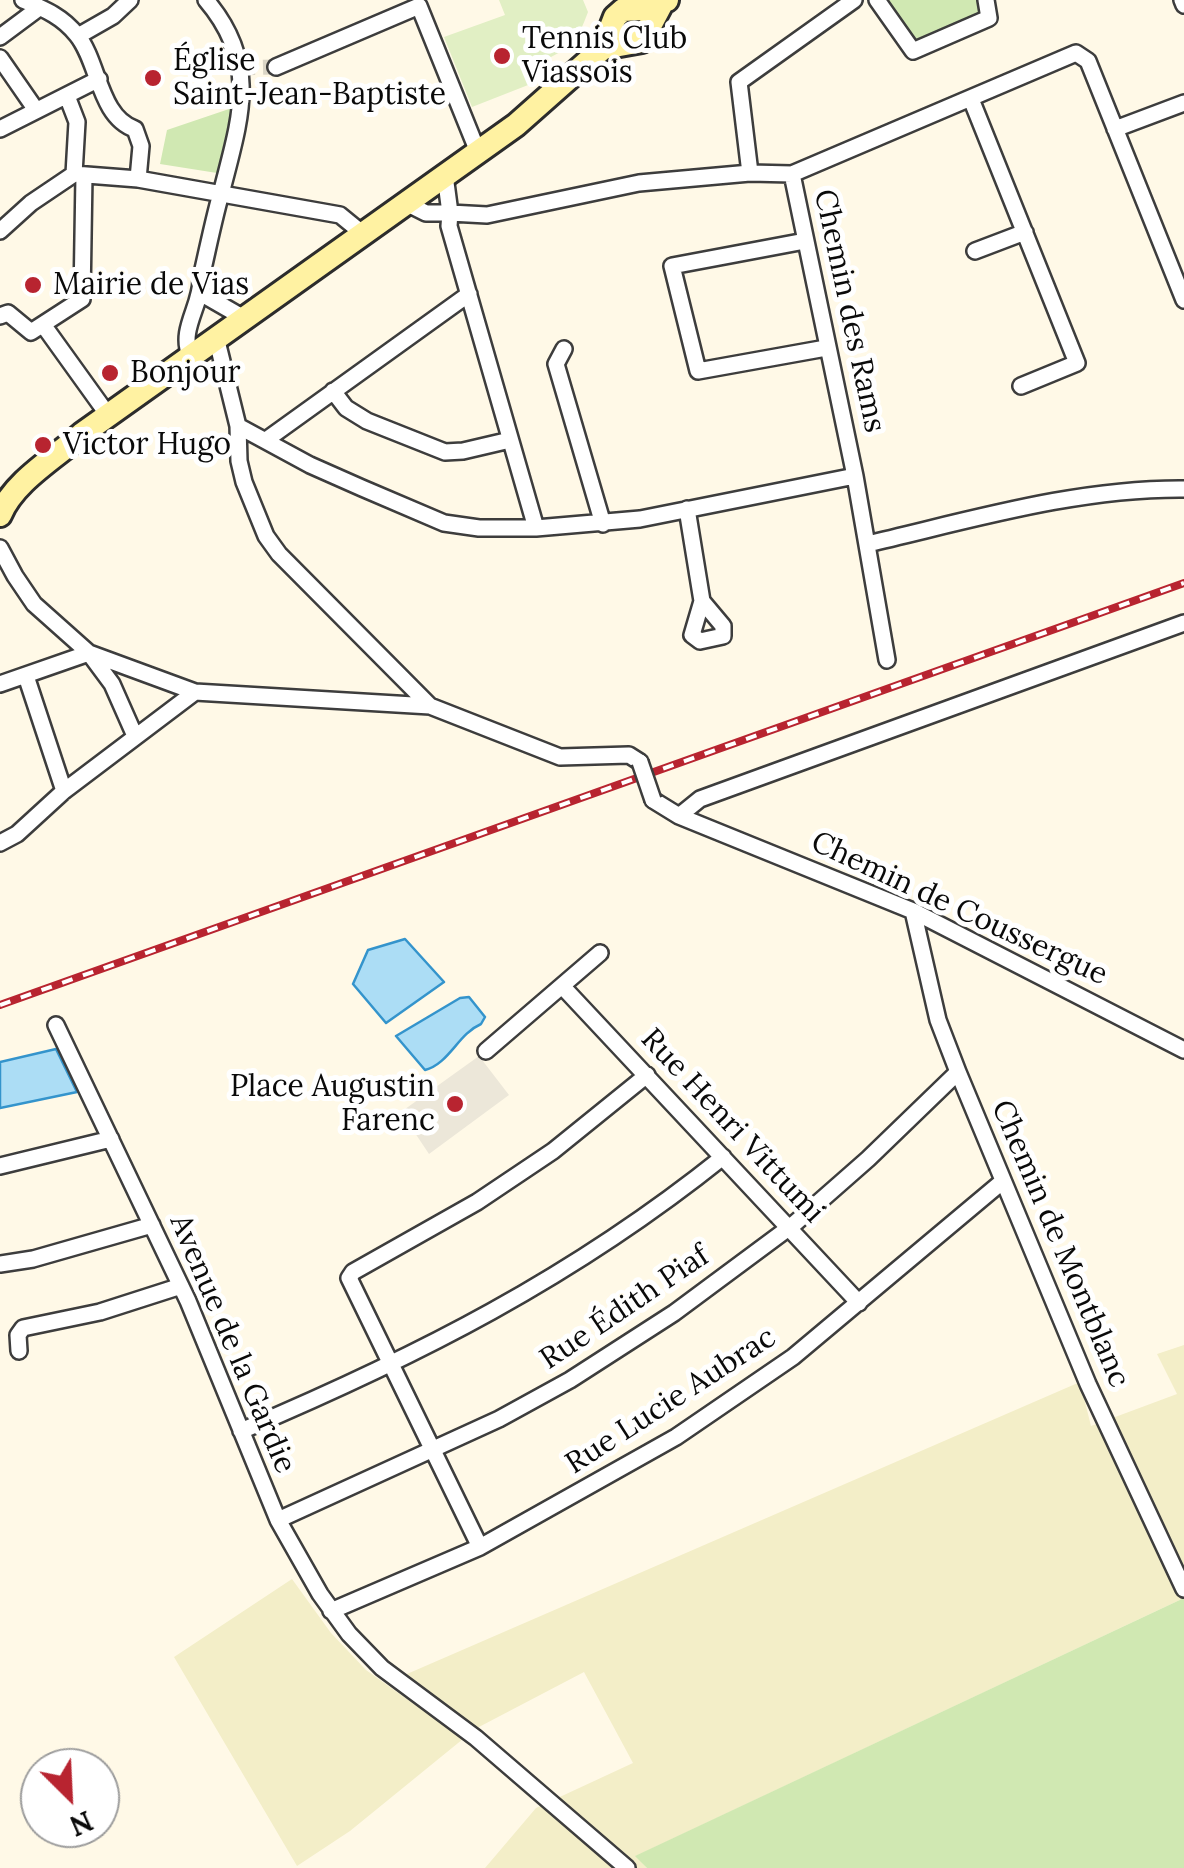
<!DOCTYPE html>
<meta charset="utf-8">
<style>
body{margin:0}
#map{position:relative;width:1184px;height:1868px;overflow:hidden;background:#fff9e7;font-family:Lora,serif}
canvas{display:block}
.north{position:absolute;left:20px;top:1748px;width:100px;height:100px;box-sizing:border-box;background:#fff;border:2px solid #9d9d9d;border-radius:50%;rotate:156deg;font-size:28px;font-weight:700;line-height:40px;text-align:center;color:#0a0a0a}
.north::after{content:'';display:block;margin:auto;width:35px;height:45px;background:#b82430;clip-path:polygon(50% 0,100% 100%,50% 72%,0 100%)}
</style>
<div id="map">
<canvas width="1184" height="1868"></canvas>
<div class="north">N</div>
</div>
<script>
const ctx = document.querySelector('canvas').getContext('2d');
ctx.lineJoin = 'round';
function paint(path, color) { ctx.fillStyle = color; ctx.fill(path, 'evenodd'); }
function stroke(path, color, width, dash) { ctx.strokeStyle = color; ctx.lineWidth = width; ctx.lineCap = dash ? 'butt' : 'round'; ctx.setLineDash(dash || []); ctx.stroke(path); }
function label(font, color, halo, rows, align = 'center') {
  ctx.font = font + ' Lora,serif'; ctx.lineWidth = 10; ctx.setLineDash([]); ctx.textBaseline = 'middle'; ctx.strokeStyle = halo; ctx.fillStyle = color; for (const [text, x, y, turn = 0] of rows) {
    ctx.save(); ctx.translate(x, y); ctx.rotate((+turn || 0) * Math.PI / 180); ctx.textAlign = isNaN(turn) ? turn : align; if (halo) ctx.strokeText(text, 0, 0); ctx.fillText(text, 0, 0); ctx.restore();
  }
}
const farmland = new Path2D(`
 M1184 1345V1598L636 1856 647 1868H485L536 1808 633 1763 584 1672 477 1728 400 1677 1080 1382 1091 1426 1177 1394 1157 1354Z
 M292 1579 331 1633 366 1670 463 1739 350 1831 297 1866 174 1657Z`);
const green = new Path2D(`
 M886 0H980L983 15 917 42Z
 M232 108 217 173 160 164 167 130Z
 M1184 1598V1868H647L635 1856Z`);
const pitch = new Path2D(`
 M499 0H583L588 12C577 42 570 49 542 61L548 75 546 78 472 107 444 37 505 15Z`);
const plaza = new Path2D(`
 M479 1056 509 1095 429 1154 401 1112Z`);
const water = new Path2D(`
 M405 939 444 982 386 1023 353 984 368 950Z
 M469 997 485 1017 481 1024C458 1034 449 1064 425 1070L396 1036 460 998Z
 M56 1049 77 1092 0 1108V1062Z`);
const streetTunnel = new Path2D(`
 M240 68 276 67`);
const street = new Path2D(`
 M23 0C44 9 62 16 77 35 99 62 99 117 135 129L141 146 138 179
 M877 0 913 51 989 18 986 0
 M1182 0 1184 5
 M78 36 113 16 130 0
 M0 37 39 8
 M0 58 36 110
 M276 67 419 6 478 152
 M67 96 77 122 74 174
 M971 99 1077 363 1021 386
 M0 129 99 79
 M1115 129 1184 103
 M750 173 739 82 854 0
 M792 174 1076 53 1088 61 1184 300
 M445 175 450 213 487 215 639 183 750 173 792 174 855 476 887 660
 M406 203 426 213H450L449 226 536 528
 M0 231 31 203 74 174 138 179 340 215 362 233
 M805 241 672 266 698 371 826 348
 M975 251 1025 232
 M202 294 242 317
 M0 316 8 313 31 332 82 299 84 175
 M44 326 108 415
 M213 338 218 345 238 426 239 461 244 482 266 536 279 554 430 706 560 757 629 755 640 762
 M564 349 556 364 603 524
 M190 355C179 329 202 305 201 278 208 248 214 217 223 186 241 116 259 62 206 0
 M333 391 346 408 367 421 445 452 463 451 510 440
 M238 426 310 465 362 488 444 523 479 528H536L640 519 855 476
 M266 440 469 294
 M687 509 702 601 692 635 700 641 723 636V626L702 601
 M867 544C971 520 1077 488 1184 489
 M0 548 15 576 34 604 89 653 195 692 430 706
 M26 676 64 791
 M0 684 89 653 112 684 135 736
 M653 800 679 816 913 911 1184 1050
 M679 816 700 799 1184 623
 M0 843 17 834 64 791 195 692
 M913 911 938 1020 958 1072 1088 1384 1184 1589
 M563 987 859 1303
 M56 1025 188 1301 278 1520 320 1594 349 1634 382 1668 476 1738 627 1868
 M486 1051 600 953
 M0 1166 111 1139
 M0 1264 33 1259 152 1225
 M19 1351 18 1335 23 1328 100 1312 181 1286
 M241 1431C418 1356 572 1278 723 1157
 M278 1520 499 1419 570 1380 674 1313 794 1224 868 1159 958 1072
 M480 1547 349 1278 353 1272 477 1202 553 1151 647 1075
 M331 1611 480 1547 676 1437 793 1357 1003 1181`);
const secondary = new Path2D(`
 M603 48 642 41 661 5
 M0 515C14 481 55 458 82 434L516 125 603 48 615 17 623 10 640 9 667 0`);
const rail = new Path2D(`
 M0 1005 1184 583`);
const streetBridge = new Path2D(`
 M640 762 653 800`);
const markers = [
 [502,56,10,"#b82430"],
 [153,78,10,"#b82430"],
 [33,285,10,"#b82430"],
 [110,373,10,"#b82430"],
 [43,445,10,"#b82430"],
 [455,1104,10,"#b82430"]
];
const poiNames = [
 ["Tennis Club",522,39],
 ["Viassois",522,73],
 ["Église",173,61],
 ["Saint-Jean-Baptiste",173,95],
 ["Mairie de Vias",53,285],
 ["Bonjour",130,373],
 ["Victor Hugo",63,445],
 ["Place Augustin",435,1087,"right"],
 ["Farenc",435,1121,"right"]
];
const streetNames = [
 ["Chemin des Rams",849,311,78],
 ["Chemin de Coussergue",959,909,25],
 ["Rue Henri Vittumi",732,1126,47],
 ["Chemin de Montblanc",1060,1244,67],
 ["Rue Édith Piaf",625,1308,-34],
 ["Avenue de la Gardie",232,1344,67],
 ["Rue Lucie Aubrac",671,1401,-33]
];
paint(farmland, '#f3eec8');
paint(green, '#d0e8b2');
paint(pitch, '#e1efc4');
paint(plaza, '#ece7d9');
paint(water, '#acddf5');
stroke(water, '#3494cc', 2.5);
stroke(streetTunnel, '#dad5c6', 15, [15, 8]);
stroke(street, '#3d3d3d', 20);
stroke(secondary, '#2c2c2c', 28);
stroke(street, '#fff', 15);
stroke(secondary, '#fff2a2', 22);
stroke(rail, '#b82430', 8);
stroke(rail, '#fff', 4, [11]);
stroke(streetBridge, '#3d3d3d', 20, []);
stroke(streetBridge, '#fff', 15);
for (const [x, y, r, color] of markers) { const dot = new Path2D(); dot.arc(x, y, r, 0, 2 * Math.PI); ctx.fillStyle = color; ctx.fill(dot); stroke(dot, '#fff', 4); }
label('30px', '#0a0a0a', '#fff', poiNames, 'left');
label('30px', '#0a0a0a', '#fff', streetNames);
</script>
